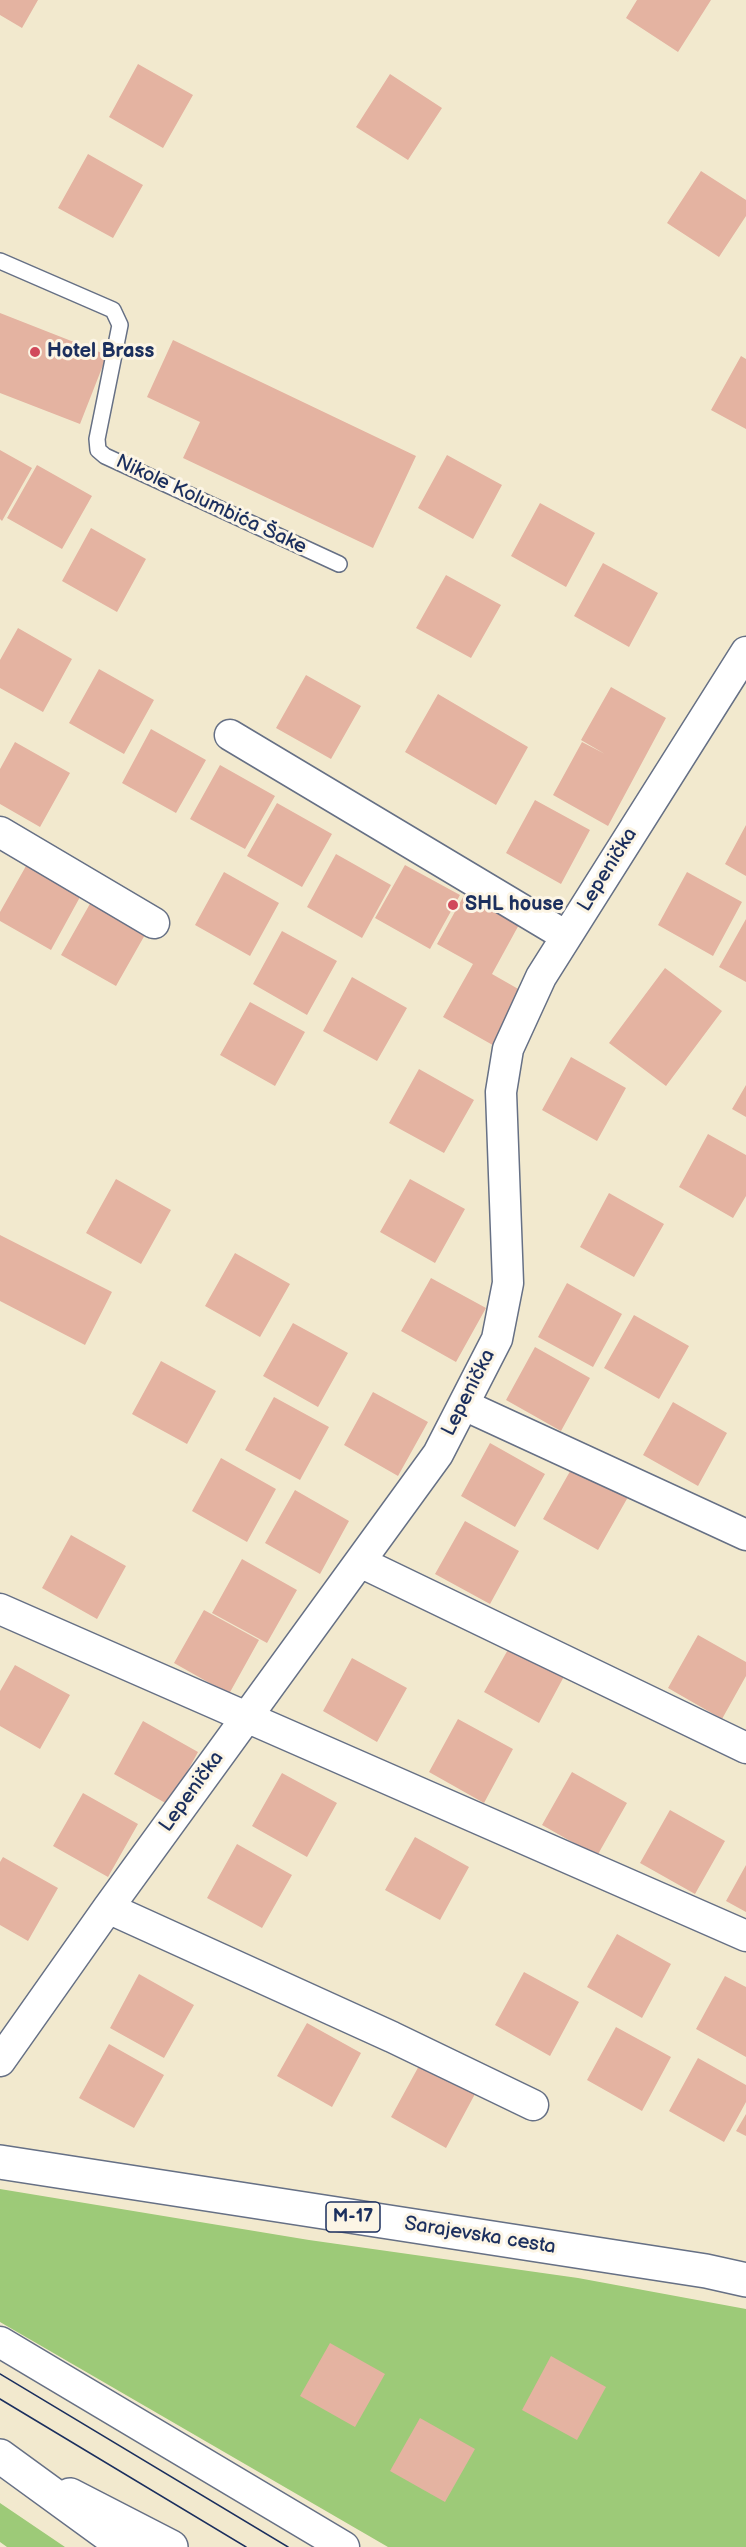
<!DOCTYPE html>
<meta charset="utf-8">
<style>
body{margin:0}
canvas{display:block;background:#f2e9ce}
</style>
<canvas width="746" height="2547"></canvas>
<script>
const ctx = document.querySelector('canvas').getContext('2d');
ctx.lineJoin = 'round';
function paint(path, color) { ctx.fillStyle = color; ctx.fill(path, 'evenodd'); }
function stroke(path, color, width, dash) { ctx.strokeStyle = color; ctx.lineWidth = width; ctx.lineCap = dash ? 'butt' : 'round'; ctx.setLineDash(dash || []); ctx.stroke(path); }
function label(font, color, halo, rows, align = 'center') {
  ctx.font = font + ' "Balsamiq Sans",sans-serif'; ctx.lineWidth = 6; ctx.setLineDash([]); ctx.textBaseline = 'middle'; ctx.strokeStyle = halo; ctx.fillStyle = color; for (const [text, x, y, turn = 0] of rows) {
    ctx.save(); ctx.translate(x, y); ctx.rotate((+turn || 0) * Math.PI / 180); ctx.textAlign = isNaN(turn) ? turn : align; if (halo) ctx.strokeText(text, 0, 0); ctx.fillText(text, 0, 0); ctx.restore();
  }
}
const green = new Path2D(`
 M0 2189 309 2240 578 2278 746 2309V2547H388L0 2322Z
 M0 2503 65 2547H7L0 2542Z`);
const building = new Path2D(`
 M0 0H38L22 28 0 15Z
 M637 0H711L678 52 626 18Z
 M138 64 193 95 163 148 109 117Z
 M390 74 442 108 408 160 356 127Z
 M88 154 143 185 113 238 58 208Z
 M701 171 746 200V216L719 257 667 223Z
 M0 313 107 355 80 424 0 393Z
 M173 340 416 456 373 548 183 458 200 422 147 397Z
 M741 356 746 359V429L711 410Z
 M0 450 32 468 2 521 0 519Z
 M447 455 502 485 473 539 418 508Z
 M37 465 92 496 62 549 7 518Z
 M540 503 595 533 566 587 511 556Z
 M91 528 146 559 117 612 62 581Z
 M603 563 658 593 629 647 574 616Z
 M446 575 501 605 471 658 416 628Z
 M18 628 72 659 43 712 0 688V660Z
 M99 669 154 700 124 754 69 723Z
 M306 675 361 706 331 759 276 728Z
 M611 687 666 718 608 826 553 795 582 742 605 754 581 740Z
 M438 694 528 747 496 805 405 752Z
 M151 729 206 760 176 813 122 783Z
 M15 742 70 773 40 827 0 804V769Z
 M220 765 275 796 245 849 190 819Z
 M535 800 590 830 561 884 506 853Z
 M277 803 332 834 302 887 247 856Z
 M746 825V876L725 864Z
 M336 854 391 885 362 938 307 907Z
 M405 865 460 895 430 949 375 918Z
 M26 866 80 897 51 950 0 921V912Z
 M224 872 279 903 250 956 195 925Z
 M687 872 742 902 713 956 658 925Z
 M467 890 521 921 492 974 527 994 498 1048 443 1017 473 964 437 944Z
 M91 902 146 933 116 986 61 955Z
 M746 919V982L719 967Z
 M282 931 337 961 307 1015 253 984Z
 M665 968 722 1011 666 1086 609 1043Z
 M352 977 407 1008 377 1061 323 1031Z
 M250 1002 305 1032 275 1086 220 1055Z
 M571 1057 626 1088 597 1141 542 1110Z
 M419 1069 474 1100 444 1153 389 1123Z
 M746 1085V1117L732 1109Z
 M708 1134 746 1155V1196L733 1218 679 1187Z
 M116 1179 171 1210 141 1264 86 1233Z
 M410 1179 465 1209 435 1263 380 1232Z
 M609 1193 664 1224 634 1277 580 1247Z
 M0 1235 112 1292 85 1345 0 1301Z
 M235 1253 290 1284 260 1337 205 1306Z
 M431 1278 486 1308 456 1362 401 1331Z
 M567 1283 622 1314 593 1367 538 1337Z
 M634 1315 689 1346 659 1399 604 1368Z
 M293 1323 348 1353 318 1407 263 1376Z
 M535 1347 590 1378 561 1431 506 1400Z
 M161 1361 216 1391 187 1444 132 1414Z
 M373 1392 428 1422 398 1476 344 1445Z
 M274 1397 329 1427 300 1480 245 1450Z
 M673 1402 727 1433 698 1486 643 1455Z
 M490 1443 545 1474 515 1527 461 1496Z
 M221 1458 276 1489 247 1542 192 1511Z
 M573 1466 628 1497 598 1550 543 1519Z
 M295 1490 349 1521 320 1574 265 1543Z
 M465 1521 519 1551 490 1604 435 1574Z
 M71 1535 126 1566 97 1619 42 1588Z
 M242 1559 297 1590 267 1643 212 1613Z
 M204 1610 259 1640 229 1694 174 1663Z
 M698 1635 746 1662V1676L722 1719 668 1688Z
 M514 1639 568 1669 539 1723 484 1692Z
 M352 1658 407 1688 377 1742 323 1711Z
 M15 1665 70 1695 40 1749 0 1726V1691Z
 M458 1719 513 1749 484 1803 429 1772Z
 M143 1721 198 1752 169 1805 114 1774Z
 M572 1772 627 1803 597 1856 542 1825Z
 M282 1773 337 1803 307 1857 252 1826Z
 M83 1793 138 1824 108 1877 53 1846Z
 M670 1810 725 1841 695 1894 640 1863Z
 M415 1837 469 1867 440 1920 385 1890Z
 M237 1844 292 1875 262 1928 207 1898Z
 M3 1857 58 1888 28 1941 0 1925V1862Z
 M746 1865V1912L726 1901Z
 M617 1934 671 1964 642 2018 587 1987Z
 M524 1972 579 2002 550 2056 495 2025Z
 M139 1974 194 2005 164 2058 110 2028Z
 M725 1976 746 1987V2057L696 2029Z
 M307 2023 361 2053 332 2107 277 2076Z
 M616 2027 671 2057 642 2111 587 2080Z
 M109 2044 164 2075 134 2128 79 2098Z
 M698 2058 746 2085V2102L724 2142 669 2111Z
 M420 2064 475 2094 446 2148 391 2117Z
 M746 2114V2136L736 2131Z
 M330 2343 385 2374 355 2427 300 2396Z
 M551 2356 606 2387 577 2440 522 2410Z
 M420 2418 475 2449 445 2502 390 2471Z`);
const lane = new Path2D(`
 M0 261 113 310 120 325 97 439 98 450 105 456 339 564`);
const street = new Path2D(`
 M230 735 566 936
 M0 832 154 923
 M464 1405 746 1535
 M360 1562 746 1748
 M0 1609 746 1936
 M108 1908 392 2037 533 2105
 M0 2061 108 1908 438 1454 497 1339 508 1283 501 1092 508 1049 541 977 746 652
 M0 2342 344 2547`);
const secondary = new Path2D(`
 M70 2495 171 2547`);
const primary = new Path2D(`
 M0 2162 706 2271 746 2280
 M0 2456 125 2547`);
const tram = new Path2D(`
 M0 2374 288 2547
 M0 2399 246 2547`);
const markers = [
 [35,352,6,"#d1495b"],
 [453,905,6,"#d1495b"]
];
const shields = [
 [353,2217,54]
];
const shieldNames = [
 ["M-17",353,2217]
];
const poiNames = [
 ["Hotel Brass",47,352],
 ["SHL house",465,905]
];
const streetNames = [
 ["Nikole Kolumbića Šake",211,505,25],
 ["Lepenička",608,870,-58],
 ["Lepenička",469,1393,-63],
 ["Lepenička",192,1792,-54],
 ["Sarajevska cesta",480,2236,9]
];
paint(green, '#9dca78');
paint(building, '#e4b3a1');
stroke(lane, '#667085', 18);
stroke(street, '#667085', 33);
stroke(secondary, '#667085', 36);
stroke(primary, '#667085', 36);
stroke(lane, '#fff', 15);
stroke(street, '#fff', 30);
stroke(secondary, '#fff', 33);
stroke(primary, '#fff', 33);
stroke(tram, '#1b2f5e', 1.5);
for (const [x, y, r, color] of markers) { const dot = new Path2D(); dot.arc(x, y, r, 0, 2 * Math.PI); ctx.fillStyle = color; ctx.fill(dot); stroke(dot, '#fcf5e5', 2); }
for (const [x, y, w] of shields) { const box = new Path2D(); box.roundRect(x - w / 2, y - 15, w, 30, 4.5); ctx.fillStyle = '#fcf5e5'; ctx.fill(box); stroke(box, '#1b2f5e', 1.5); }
label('bold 18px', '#1b2f5e', null, shieldNames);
label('bold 20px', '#1b2f5e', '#fcf5e5', poiNames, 'left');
label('20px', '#1b2f5e', '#fcf5e5', streetNames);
</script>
